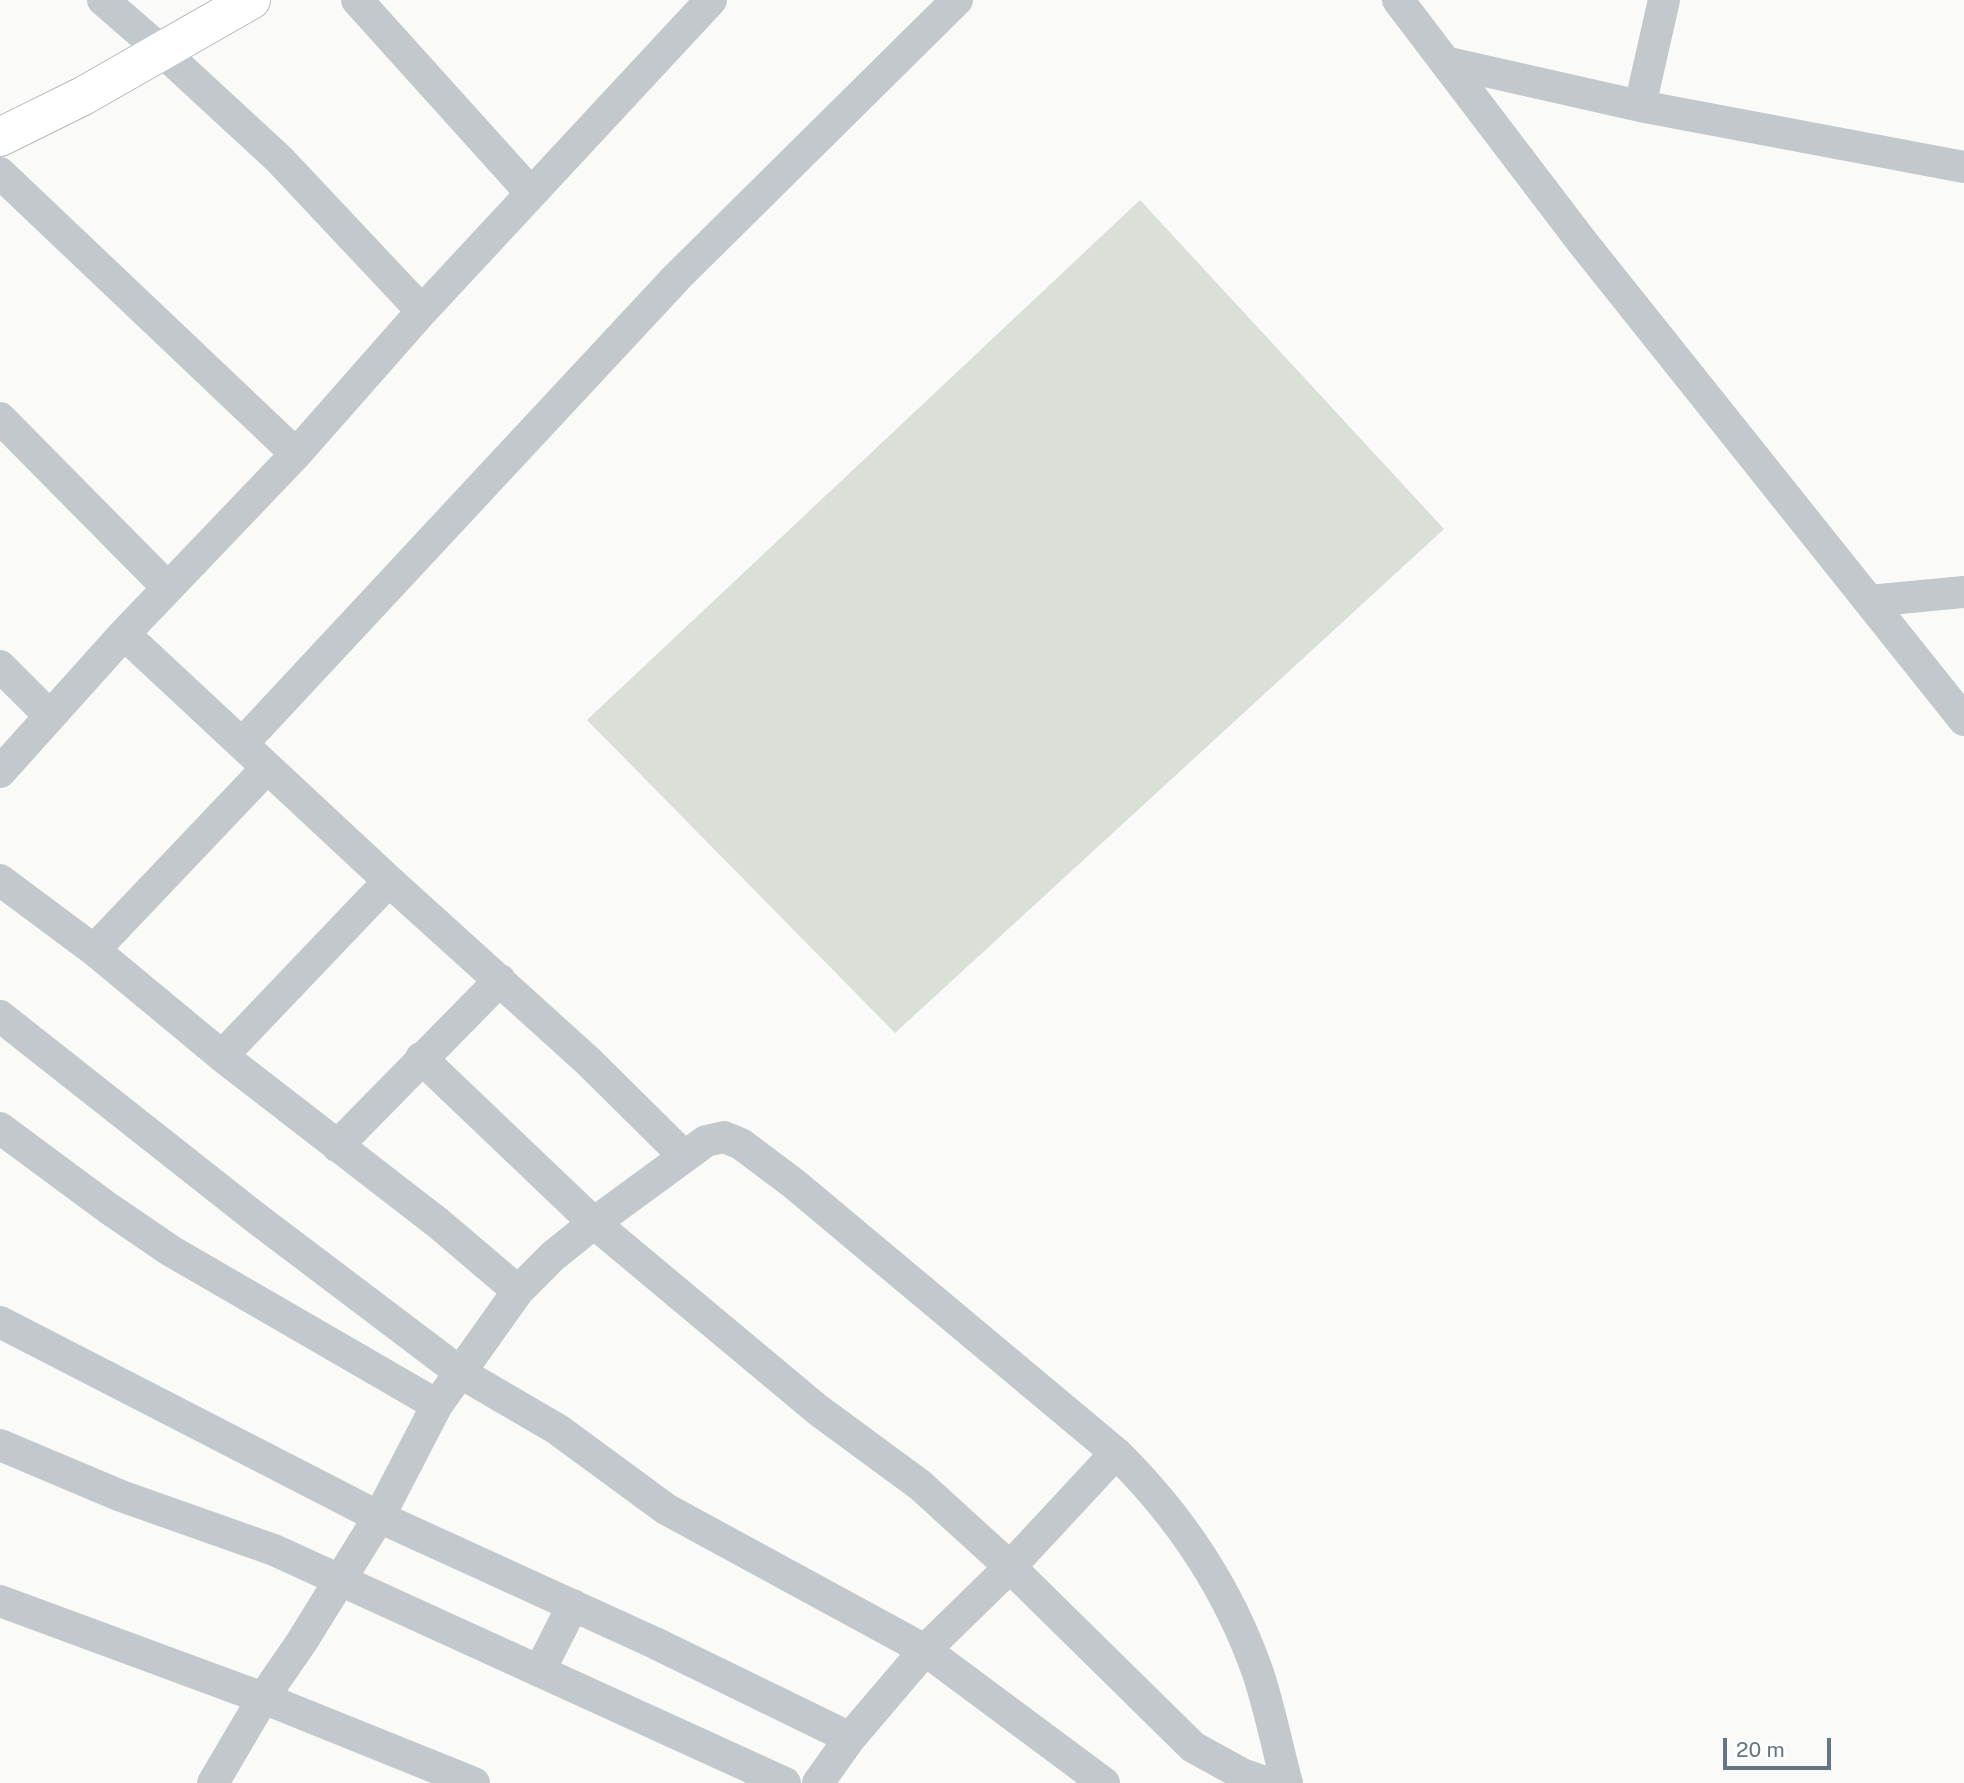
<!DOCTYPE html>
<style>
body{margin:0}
#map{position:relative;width:1964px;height:1783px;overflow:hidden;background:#fafaf8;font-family:"Public Sans",sans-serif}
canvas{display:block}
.scale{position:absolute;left:1723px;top:1738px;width:108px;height:32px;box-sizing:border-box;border:4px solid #657683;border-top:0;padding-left:9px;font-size:21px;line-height:24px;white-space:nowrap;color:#657683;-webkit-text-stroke:5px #fff;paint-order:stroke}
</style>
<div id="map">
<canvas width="1964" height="1783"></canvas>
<div class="scale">20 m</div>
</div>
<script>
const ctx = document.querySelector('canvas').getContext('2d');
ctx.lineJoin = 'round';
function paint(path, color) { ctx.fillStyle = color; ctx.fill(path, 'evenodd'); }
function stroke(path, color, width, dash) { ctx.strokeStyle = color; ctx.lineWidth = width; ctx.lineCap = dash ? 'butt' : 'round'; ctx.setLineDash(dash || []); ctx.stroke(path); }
const green = new Path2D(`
 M1140 200 1444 529 895 1033 587 720Z`);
const street = new Path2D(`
 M103 0 163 52 279 159 422 311
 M357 0 531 193
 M1398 0 1583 243 1964 720
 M1445 62 1640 106 1964 167
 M1640 106 1664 0
 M0 173 296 454
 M0 418 168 588
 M1869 601 1964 592
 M124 634 389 881 588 1061 684 1156
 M0 666 50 716
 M242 744 677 277 957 0
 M0 772 124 634 296 454 422 311 711 0
 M0 880 94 950 222 1056 438 1223 518 1291
 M94 950 267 768
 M0 1016 256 1218 461 1373 557 1429 666 1509 925 1650 1104 1783
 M222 1056 389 881
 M421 1058 594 1223 818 1410 920 1485 1010 1567 1193 1747 1242 1774 1268 1783
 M0 1128 108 1208 171 1251 437 1405
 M337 1146 500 980
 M0 1322 379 1517 655 1643 850 1738
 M0 1445 121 1496 274 1550 785 1783
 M0 1601 263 1698 474 1783
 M540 1670 573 1605
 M213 1783 263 1698 301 1643 379 1517 437 1405 518 1291 553 1256 594 1223 706 1141 724 1137 741 1144 793 1183 1116 1453C1179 1515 1229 1590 1258 1673 1270 1709 1277 1747 1287 1783
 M818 1783 850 1738 925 1650 1010 1567 1116 1453`);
const secondary = new Path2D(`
 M0 137 83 96 251 0`);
paint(green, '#dadfd7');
stroke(secondary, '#b3babf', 40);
stroke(street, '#c3c8cc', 32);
stroke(secondary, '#fff', 38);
</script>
